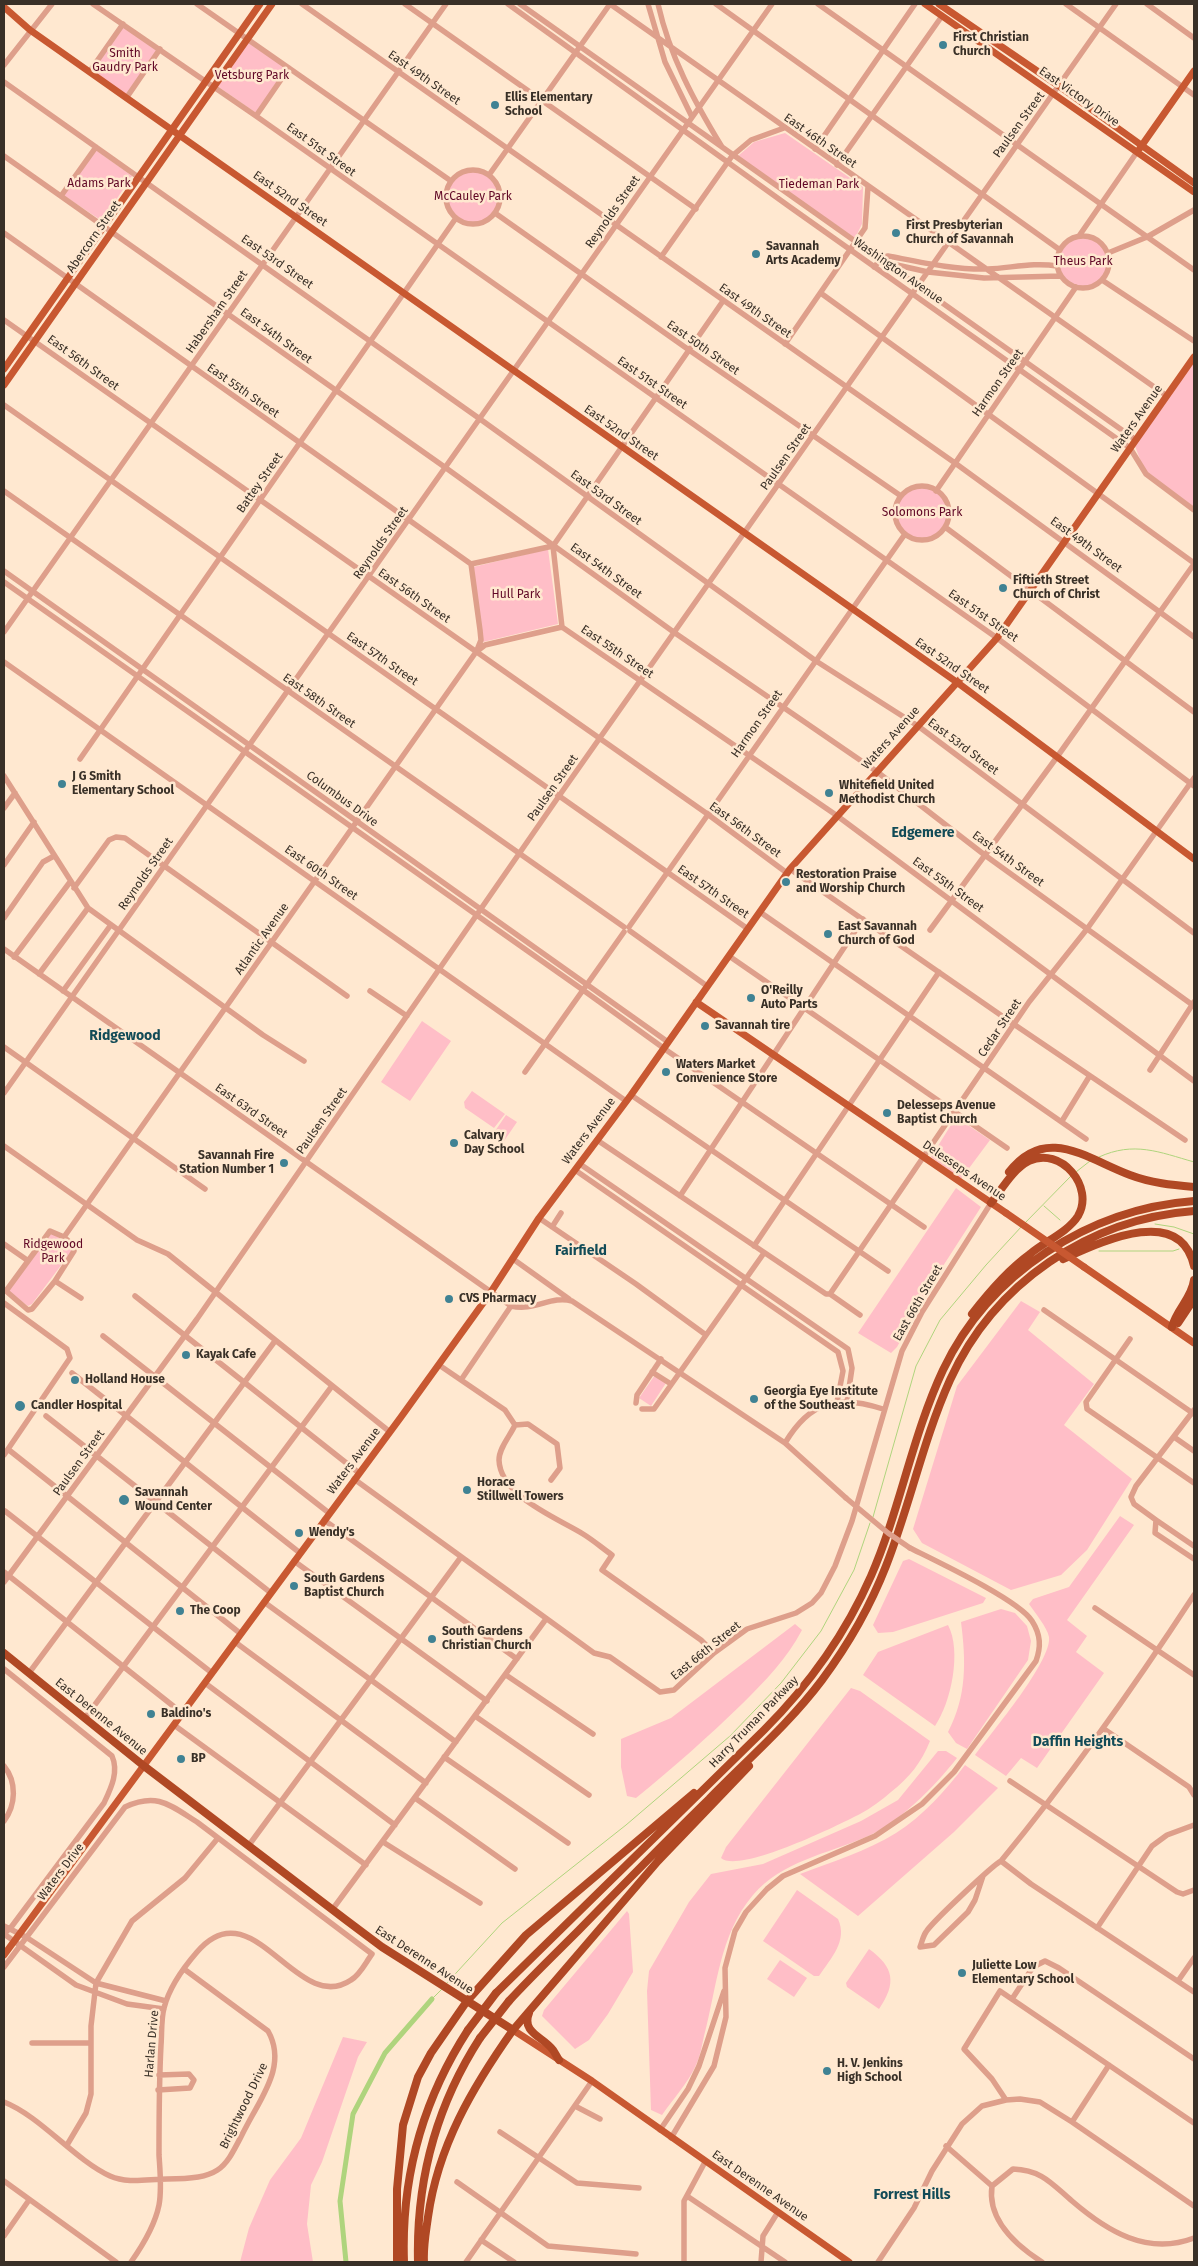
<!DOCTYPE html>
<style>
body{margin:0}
#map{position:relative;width:1198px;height:2266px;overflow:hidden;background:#ffe8d0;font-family:"Fira Sans",sans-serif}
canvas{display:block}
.frame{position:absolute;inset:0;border:5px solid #393027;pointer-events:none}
</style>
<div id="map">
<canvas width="1198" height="2266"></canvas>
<div class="frame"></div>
</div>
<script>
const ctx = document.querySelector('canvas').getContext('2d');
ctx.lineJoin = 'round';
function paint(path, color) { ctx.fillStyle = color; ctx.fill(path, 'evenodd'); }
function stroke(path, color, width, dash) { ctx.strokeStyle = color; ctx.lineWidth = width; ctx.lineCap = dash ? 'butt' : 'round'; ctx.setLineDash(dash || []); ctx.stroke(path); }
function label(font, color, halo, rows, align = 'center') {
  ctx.font = font + ' "Fira Sans",sans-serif'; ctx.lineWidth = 5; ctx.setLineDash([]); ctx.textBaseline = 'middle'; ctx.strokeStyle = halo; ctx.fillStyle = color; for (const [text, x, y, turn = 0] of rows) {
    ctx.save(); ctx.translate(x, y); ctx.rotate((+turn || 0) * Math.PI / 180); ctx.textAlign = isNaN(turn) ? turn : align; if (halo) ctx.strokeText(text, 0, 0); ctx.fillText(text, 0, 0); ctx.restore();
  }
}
const green = new Path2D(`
 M123 24 160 49 127 97 90 71Z
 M247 41 286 68 256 113 217 86Z
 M785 133 863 187 862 224 855 238 737 157 754 142Z
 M96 150 132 176 102 221 63 195Z
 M446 197a27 27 0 1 1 54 0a27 27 0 1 1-54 0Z
 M1057 262a26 26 0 1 1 52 0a26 26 0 1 1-52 0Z
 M1194 362V508L1144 470 1135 446Z
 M895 513a27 27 0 1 1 54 0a27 27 0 1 1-54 0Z
 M548 549 558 624 483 642 473 567Z
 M422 1021 451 1041 410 1101 381 1082Z
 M472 1091 505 1114 494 1128 465 1108 464 1102Z
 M506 1115 517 1122 502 1144 491 1137Z
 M956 1117 990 1140 961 1179 931 1157Z
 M956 1188 981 1207 934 1280 897 1347 891 1353 858 1333Z
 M52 1233 71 1246V1252L32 1304 28 1306 9 1293V1289Z
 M1021 1301 1040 1312 1028 1330 1094 1384 1064 1425 1132 1479 1087 1550 1061 1575 1011 1590 922 1543 913 1529 957 1386Z
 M655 1375 666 1383 651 1406 639 1398Z
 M1120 1516 1134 1525 1067 1620 1087 1636 1076 1652 1104 1673 1037 1768 1021 1758 1006 1776 975 1755C992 1732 1052 1661 1049 1637 1047 1627 1035 1613 1029 1604L1033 1599 1069 1587Z
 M909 1559 986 1598 983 1603 893 1632 878 1633 873 1625 903 1561Z
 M1001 1609 1015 1613 1027 1626 1031 1641 1028 1660 967 1749 956 1743 948 1732C967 1696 966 1661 961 1622Z
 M795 1624 802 1630C787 1659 765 1681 742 1704 708 1737 673 1768 636 1798L627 1796 621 1767V1739L671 1718Z
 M948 1625C962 1651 951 1703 935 1726L863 1675 878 1652Z
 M851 1688 860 1691 930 1741C921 1763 910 1777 891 1792 882 1800 871 1808 860 1814 839 1825 739 1874 721 1858L726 1847Z
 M938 1751H946L957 1758C936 1785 898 1824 866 1837 827 1854 782 1861 753 1895 719 1935 717 1988 704 2036 702 2045 700 2057 696 2065 688 2083 673 2099 662 2115L651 2110 647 1991 649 1971 689 1902 711 1874 763 1864 861 1821 898 1800Z
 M965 1765 998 1788 954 1832 858 1916 800 1874C832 1862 867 1851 896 1833 923 1816 946 1790 965 1765Z
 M797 1890 838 1919C848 1941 831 1958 819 1976H814L763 1941Z
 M627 1911 629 1914 633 1972 608 2014 589 2040 575 2049 542 2016 544 2010Z
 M869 1949C894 1967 897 1983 879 2009L847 1987 846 1983Z
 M780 1960 807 1978 794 1997 767 1979Z
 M343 2037 367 2042 358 2057 322 2162 311 2185 307 2224 313 2262H240L249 2228 270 2180 301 2138Z`);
const stream = new Path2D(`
 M1099 1157C1134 1141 1159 1152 1194 1162
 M1076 1172 1090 1161
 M1044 1206 1060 1220
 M1025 1223 1071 1176
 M1155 1224 1174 1227 1194 1234
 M1099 1251H1173L1179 1249
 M873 1517 916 1366 940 1320 986 1265 1022 1226
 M446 1984 502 1923 626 1825 730 1736 781 1683 821 1631 854 1570 870 1523
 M432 1999 442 1989`);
const canal = new Path2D(`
 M346 2262 340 2201 353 2114 385 2053 432 1999`);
const minor = new Path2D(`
 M93 4 256 116 997 638 1194 786
 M197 4 451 181
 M302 4 955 463 1194 637
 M405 4 696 209
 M508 4 790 207 1130 448 1146 474 1194 510
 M520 4 1136 440
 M610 4 1167 396
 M648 4 665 62 692 117
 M658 4C670 57 694 101 722 147
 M716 4 1060 250
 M818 4 1194 270
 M1066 4 1194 95
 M1147 4 1194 38
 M4 65 52 4
 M90 71 123 24
 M4 82 480 419 816 661 918 726 1194 933
 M127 97 160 49
 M256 116 289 68
 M815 149 915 4
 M4 156 446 468 675 633 876 771 986 856 1194 1006
 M837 165 942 16
 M446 197a27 27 0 1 1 54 0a27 27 0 1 1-54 0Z
 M489 175 610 4
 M61 196 96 147
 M495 213 689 350 901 496
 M4 233 471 564
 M1057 262a26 26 0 1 1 52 0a26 26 0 1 1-52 0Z
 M1079 236 1137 152
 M1108 253 1147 237 1194 210
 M661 257 732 156 751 140 784 128
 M888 263 928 272 984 278 1061 276
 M874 267 883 257 888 256C920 262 955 270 988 269 1011 268 1034 262 1057 266
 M1102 280 1194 341
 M822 294 1194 563
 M4 320 706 813 787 873
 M785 344 865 228 868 187
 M4 405 748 929
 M895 513a27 27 0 1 1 54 0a27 27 0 1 1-54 0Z
 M4 491 624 927
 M936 491 1076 287
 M945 527 1194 712
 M471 564 480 630 481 640 477 650
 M471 564 553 546
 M4 571 668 1042
 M4 582 583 990 669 1052 924 1227
 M562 627 836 815 1194 1081
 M562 627 553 546 723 301
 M4 632 446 4
 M4 662 626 1101
 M80 759 456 218
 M4 776 88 908 263 1035 304 1061
 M4 808 15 793
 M4 865 34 822
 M790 869 1015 1025 1185 1140
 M74 888 109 840 116 837 125 838 347 996
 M760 912 1086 1139
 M4 918 43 862 54 856
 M629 927 905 534
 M930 930 1057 757 1194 564
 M630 931 707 986
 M4 949 511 1306C534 1312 551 1295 572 1301L785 1443 846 1498
 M729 956 1007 1148
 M14 957 70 882
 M39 974 88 908
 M63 991 110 926
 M370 991 407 1016
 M4 1047 205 1189
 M1150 1070 1194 1002
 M525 1072 624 932
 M4 1093 772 4
 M631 1095 888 1271
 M1062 1121 1089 1077
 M597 1140 826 1294H830L1029 1002 1087 929 1194 778
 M4 1146 137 1240 168 1254 390 1432
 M580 1164 848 1349 852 1368 847 1402
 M575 1170 838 1352 843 1371 837 1402
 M680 1196 863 919
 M539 1218 636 1284 706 1335
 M552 1227 561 1213
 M50 1231 64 1237 74 1246V1251L55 1281 32 1309 28 1310 6 1291Z
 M64 1237 476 652 485 645 562 627
 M4 1244 27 1260
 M754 1246 939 972
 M513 1259 569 1299
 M55 1281 81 1298
 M830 1294 860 1315
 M135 1296 359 1473
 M4 1303 67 1349 70 1358 4 1455
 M1044 1310 1194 1414
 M103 1336 329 1513
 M1130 1339 1086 1402 1087 1409 1194 1483
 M439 1365 505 1410 515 1425 528 1424 557 1444 560 1468 551 1480
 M652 1372 671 1384
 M72 1373 300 1553
 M461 1380 511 1306
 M636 1403 637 1395 661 1359
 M642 1409H654L764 1253
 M1194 1410 1136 1486 1131 1497 1134 1504 1156 1520 1155 1533 1194 1559
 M46 1416 271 1593
 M515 1425C510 1436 499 1448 499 1460 500 1496 557 1518 583 1534 593 1540 602 1548 612 1555L602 1570 701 1640 714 1653
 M1174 1437 1194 1451
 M785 1443C810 1401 838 1394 883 1409
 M9 1450 241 1634
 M354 1479 594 1653 610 1657 660 1692 674 1690 714 1653 747 1629 796 1613 812 1603 821 1593 835 1566 852 1521 902 1351 922 1312 991 1203
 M5 1511 212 1673
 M324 1520 517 1659
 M1156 1520 1194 1546
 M294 1561 487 1701
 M4 1572 182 1713
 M4 1582 197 1319 559 796 1116 4
 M264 1602 456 1742
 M1095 1608 1194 1675
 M235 1642 426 1783
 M4 1669 112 1756C119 1772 111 1788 104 1803L12 1926 4 1934
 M29 1673 275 1341
 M506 1675 593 1734
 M205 1683 395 1825
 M475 1716 589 1795
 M85 1718 332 1386
 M174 1725 366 1865
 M1104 1729 1189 1787 1194 1795
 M444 1757 568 1843
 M4 1766C17 1782 16 1805 4 1821
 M1010 1781 1177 1892 1183 1894 1194 1890
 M415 1798 515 1869
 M383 1842 480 1903
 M249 1845 461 1557
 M1001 1861 1031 1884 1194 1992
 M983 1876 975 1900 968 1912 934 1945 920 1947C922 1942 923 1936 926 1932 931 1923 993 1865 1001 1861 1071 1776 1134 1687 1194 1595
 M332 1910 546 1619
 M4 1926 26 1937 96 1983 166 2001
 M1097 1928 1152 1846 1167 1835 1194 1825
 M4 1934 76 1985 127 2004 164 2009
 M4 1967 125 1807C157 1792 170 1805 197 1822L372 1954C366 1962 360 1975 351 1980 297 2017 253 1886 197 1952 184 1967 169 1988 164 2008 161 2019 162 2033 161 2045 159 2082 159 2119 159 2155 160 2171 162 2189 159 2205 155 2225 143 2245 131 2262
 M1178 1981 1194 1958
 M1012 1999 1033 1967 1045 1961 1059 1968 1194 2059
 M32 2043H91
 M158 2090 190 2088 194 2080 189 2074 159 2075
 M1006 2100 992 2079 964 2049 1000 1991 1194 2123
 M4 2102C40 2116 75 2160 110 2176 128 2184 148 2179 167 2179 229 2179 224 2166 252 2116 267 2089 285 2061 268 2031L184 1969
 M575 2106 600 2119
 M1072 2122 1109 2065
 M660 2130 688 2089 699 2066 724 1991
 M500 2132 577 2183 639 2188
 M671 2138 714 2066 726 2017 725 1968 735 1931 746 1912 767 1889 783 1876 875 1836 922 1804 954 1772 1036 1661C1041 1647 1041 1635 1032 1621 1019 1600 936 1561 910 1548
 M67 2145 86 2113 91 2094V2026L96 1983 132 1921 185 1878 218 1838
 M946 2146 992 2186
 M4 2181 116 2262
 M457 2182 548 2246 636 2254
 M687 2196 785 2262
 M4 2236 29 2200
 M481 2240 514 2262
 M466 2262 592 2081
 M684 2262V2201L705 2162
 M761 2262 763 2236 778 2212
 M878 2262 914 2208 932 2171 962 2124 982 2106 1006 2100 1020 2099 1040 2102 1072 2122 1194 2206
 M1042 2262C1017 2246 987 2220 992 2186L1013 2169C1042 2170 1052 2184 1072 2201 1107 2231 1147 2256 1194 2238`);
const major = new Path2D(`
 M925 4 1194 192
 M939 4 1059 86 1194 183
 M4 7 30 30 172 130 958 683 1194 859
 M1140 148 1194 71
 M4 369 260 4
 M4 385 272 4
 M696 1002 1006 1213
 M1084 1267 1194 1343
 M4 1955 401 1417 491 1292 539 1218 631 1095 790 869 997 638 1194 357
 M513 2030 592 2081 849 2262`);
const highway = new Path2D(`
 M1009 1172C1046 1124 1087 1159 1130 1175 1151 1183 1172 1185 1194 1187
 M1063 1259C1099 1243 1180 1203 1194 1266
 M972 1314C989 1292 1008 1270 1030 1254 1044 1242 1068 1232 1078 1216 1095 1187 1061 1146 1029 1161 1013 1169 1002 1189 991 1203
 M1178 1323 1194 1299
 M1172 1327C1176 1310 1192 1298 1194 1280
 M4 1653 144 1766 346 1920 382 1947 513 2030
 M496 1993 764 1730C809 1685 845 1635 871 1576 900 1510 912 1436 943 1370 989 1273 1089 1209 1194 1201
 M509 2001C531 1977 555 1954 578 1931 621 1887 665 1842 709 1799 747 1760 789 1724 822 1680 848 1645 870 1607 886 1566 910 1505 923 1440 950 1380 994 1283 1089 1219 1194 1211
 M529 2013C521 2033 544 2037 553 2050 555 2053 557 2057 559 2060
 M397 2262V2189L403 2125 418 2077 431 2053 467 2001 526 1935 694 1793
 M404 2262C401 2178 422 2101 468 2030
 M418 2262C416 2181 436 2106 480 2038
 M424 2262C423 2247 426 2232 428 2217 438 2146 472 2088 513 2030L658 1861 749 1766`);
const minorBridge = new Path2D(`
 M846 1498 888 1533 910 1548`);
const majorBridge = new Path2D(`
 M1006 1213 1084 1267`);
const highwayBridge = new Path2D(`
 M468 2030 496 1993
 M480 2038 509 2001`);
const markers = [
 [943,45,5,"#408293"],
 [495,105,5,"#408293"],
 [896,233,5,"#408293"],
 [756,254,5,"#408293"],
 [1003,588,5,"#408293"],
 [62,784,5,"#408293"],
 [829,793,5,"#408293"],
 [786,882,5,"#408293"],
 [828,934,5,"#408293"],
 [751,998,5,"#408293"],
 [705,1026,5,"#408293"],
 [666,1072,5,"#408293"],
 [887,1113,5,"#408293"],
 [454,1143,5,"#408293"],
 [284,1163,5,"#408293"],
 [449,1299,5,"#408293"],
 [186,1355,5,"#408293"],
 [75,1380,5,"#408293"],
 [754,1399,5,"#408293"],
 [20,1406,6,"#408293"],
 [467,1490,5,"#408293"],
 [124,1500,6,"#408293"],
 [299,1533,5,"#408293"],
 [294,1586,5,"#408293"],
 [180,1611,5,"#408293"],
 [432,1639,5,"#408293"],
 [151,1714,5,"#408293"],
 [181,1759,5,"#408293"],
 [962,1973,5,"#408293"],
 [827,2071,5,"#408293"]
];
const poiNames = [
 ["First Christian",953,38],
 ["Church",953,52],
 ["Ellis Elementary",505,98],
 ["School",505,112],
 ["First Presbyterian",906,226],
 ["Church of Savannah",906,240],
 ["Savannah",766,247],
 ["Arts Academy",766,261],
 ["Fiftieth Street",1013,581],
 ["Church of Christ",1013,595],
 ["J G Smith",72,777],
 ["Elementary School",72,791],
 ["Whitefield United",839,786],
 ["Methodist Church",839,800],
 ["Restoration Praise",796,875],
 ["and Worship Church",796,889],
 ["East Savannah",838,927],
 ["Church of God",838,941],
 ["O'Reilly",761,991],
 ["Auto Parts",761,1005],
 ["Savannah tire",715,1026],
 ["Waters Market",676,1065],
 ["Convenience Store",676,1079],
 ["Delesseps Avenue",897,1106],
 ["Baptist Church",897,1120],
 ["Calvary",464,1136],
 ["Day School",464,1150],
 ["Savannah Fire",274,1156,"right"],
 ["Station Number 1",274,1170,"right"],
 ["CVS Pharmacy",459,1299],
 ["Kayak Cafe",196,1355],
 ["Holland House",85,1380],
 ["Georgia Eye Institute",764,1392],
 ["of the Southeast",764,1406],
 ["Candler Hospital",31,1406],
 ["Horace",477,1483],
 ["Stillwell Towers",477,1497],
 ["Savannah",135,1493],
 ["Wound Center",135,1507],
 ["Wendy's",309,1533],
 ["South Gardens",304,1579],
 ["Baptist Church",304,1593],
 ["The Coop",190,1611],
 ["South Gardens",442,1632],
 ["Christian Church",442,1646],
 ["Baldino's",161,1714],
 ["BP",191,1759],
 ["Juliette Low",972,1966],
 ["Elementary School",972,1980],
 ["H. V. Jenkins",837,2064],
 ["High School",837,2078]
];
const parkNames = [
 ["Smith",125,54],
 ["Gaudry Park",125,68],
 ["Vetsburg Park",252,76],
 ["Adams Park",99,184],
 ["Tiedeman Park",819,185],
 ["McCauley Park",473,197],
 ["Theus Park",1083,262],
 ["Solomons Park",922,513],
 ["Hull Park",516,595],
 ["Ridgewood",53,1245],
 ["Park",53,1259]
];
const streetNames = [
 ["East 49th Street",424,78,35],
 ["East Victory Drive",1079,97,35],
 ["Paulsen Street",1019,125,-54],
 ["East 46th Street",820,141,35],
 ["East 51st Street",321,150,36],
 ["East 52nd Street",290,199,35],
 ["Reynolds Street",613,212,-55],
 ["Abercorn Street",94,237,-55],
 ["East 53rd Street",277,262,35],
 ["Washington Avenue",898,271,35],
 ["East 49th Street",755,311,35],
 ["Habersham Street",217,312,-55],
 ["East 54th Street",276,336,36],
 ["East 50th Street",703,348,35],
 ["East 56th Street",83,363,36],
 ["East 51st Street",652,383,35],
 ["Harmon Street",998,383,-55],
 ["East 55th Street",243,391,35],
 ["Waters Avenue",1137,419,-55],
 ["East 52nd Street",621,433,35],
 ["Paulsen Street",786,457,-55],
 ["Battey Street",260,483,-55],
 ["East 53rd Street",606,498,36],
 ["Reynolds Street",381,543,-55],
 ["East 49th Street",1086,545,36],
 ["East 54th Street",606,571,36],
 ["East 56th Street",414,596,35],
 ["East 51st Street",983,616,35],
 ["East 55th Street",617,652,34],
 ["East 57th Street",382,659,35],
 ["East 52nd Street",952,666,35],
 ["East 58th Street",319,701,35],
 ["Harmon Street",757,724,-55],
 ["Waters Avenue",891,738,-48],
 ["East 53rd Street",963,747,37],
 ["Paulsen Street",553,788,-55],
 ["Columbus Drive",342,799,36],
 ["East 56th Street",745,830,36],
 ["East 54th Street",1008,859,36],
 ["East 60th Street",321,873,35],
 ["Reynolds Street",146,874,-55],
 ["East 55th Street",948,885,36],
 ["East 57th Street",713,892,35],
 ["Atlantic Avenue",262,939,-55],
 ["Cedar Street",1000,1028,-56],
 ["East 63rd Street",251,1111,35],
 ["Paulsen Street",322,1121,-55],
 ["Waters Avenue",589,1131,-53],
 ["Delesseps Avenue",964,1171,34],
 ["East 66th Street",918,1303,-60],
 ["Waters Avenue",354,1461,-53],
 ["Paulsen Street",79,1463,-54],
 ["East 66th Street",706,1651,-39],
 ["East Derenne Avenue",101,1717,39],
 ["Harry Truman Parkway",754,1722,-46],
 ["Waters Drive",61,1872,-53],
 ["East Derenne Avenue",424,1960,33],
 ["Harlan Drive",152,2044,-85],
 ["Brightwood Drive",244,2106,-64],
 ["East Derenne Avenue",760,2186,35]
];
const neighbourhoodNames = [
 ["Edgemere",923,833],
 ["Ridgewood",125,1036],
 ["Fairfield",581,1251],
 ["Daffin Heights",1078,1742],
 ["Forrest Hills",912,2195]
];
paint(green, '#ffbec7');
stroke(stream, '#afd47d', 1);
stroke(canal, '#afd47d', 5);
stroke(minor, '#de9f8b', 5.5);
stroke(major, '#c85831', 7);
stroke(highway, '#b04824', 8);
stroke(minorBridge, '#de9f8b', 5.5);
stroke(majorBridge, '#c85831', 7);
stroke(highwayBridge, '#b04824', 8);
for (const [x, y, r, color] of markers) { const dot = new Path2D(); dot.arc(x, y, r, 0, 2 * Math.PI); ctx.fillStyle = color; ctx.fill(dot); stroke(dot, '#ffe8d0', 2); }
label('bold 12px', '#393027', '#ffe8d0', poiNames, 'left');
label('12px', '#610826', '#ffe8d0', parkNames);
label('12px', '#393027', '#ffe8d0', streetNames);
label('bold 14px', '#124b57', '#ffe8d0', neighbourhoodNames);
</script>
